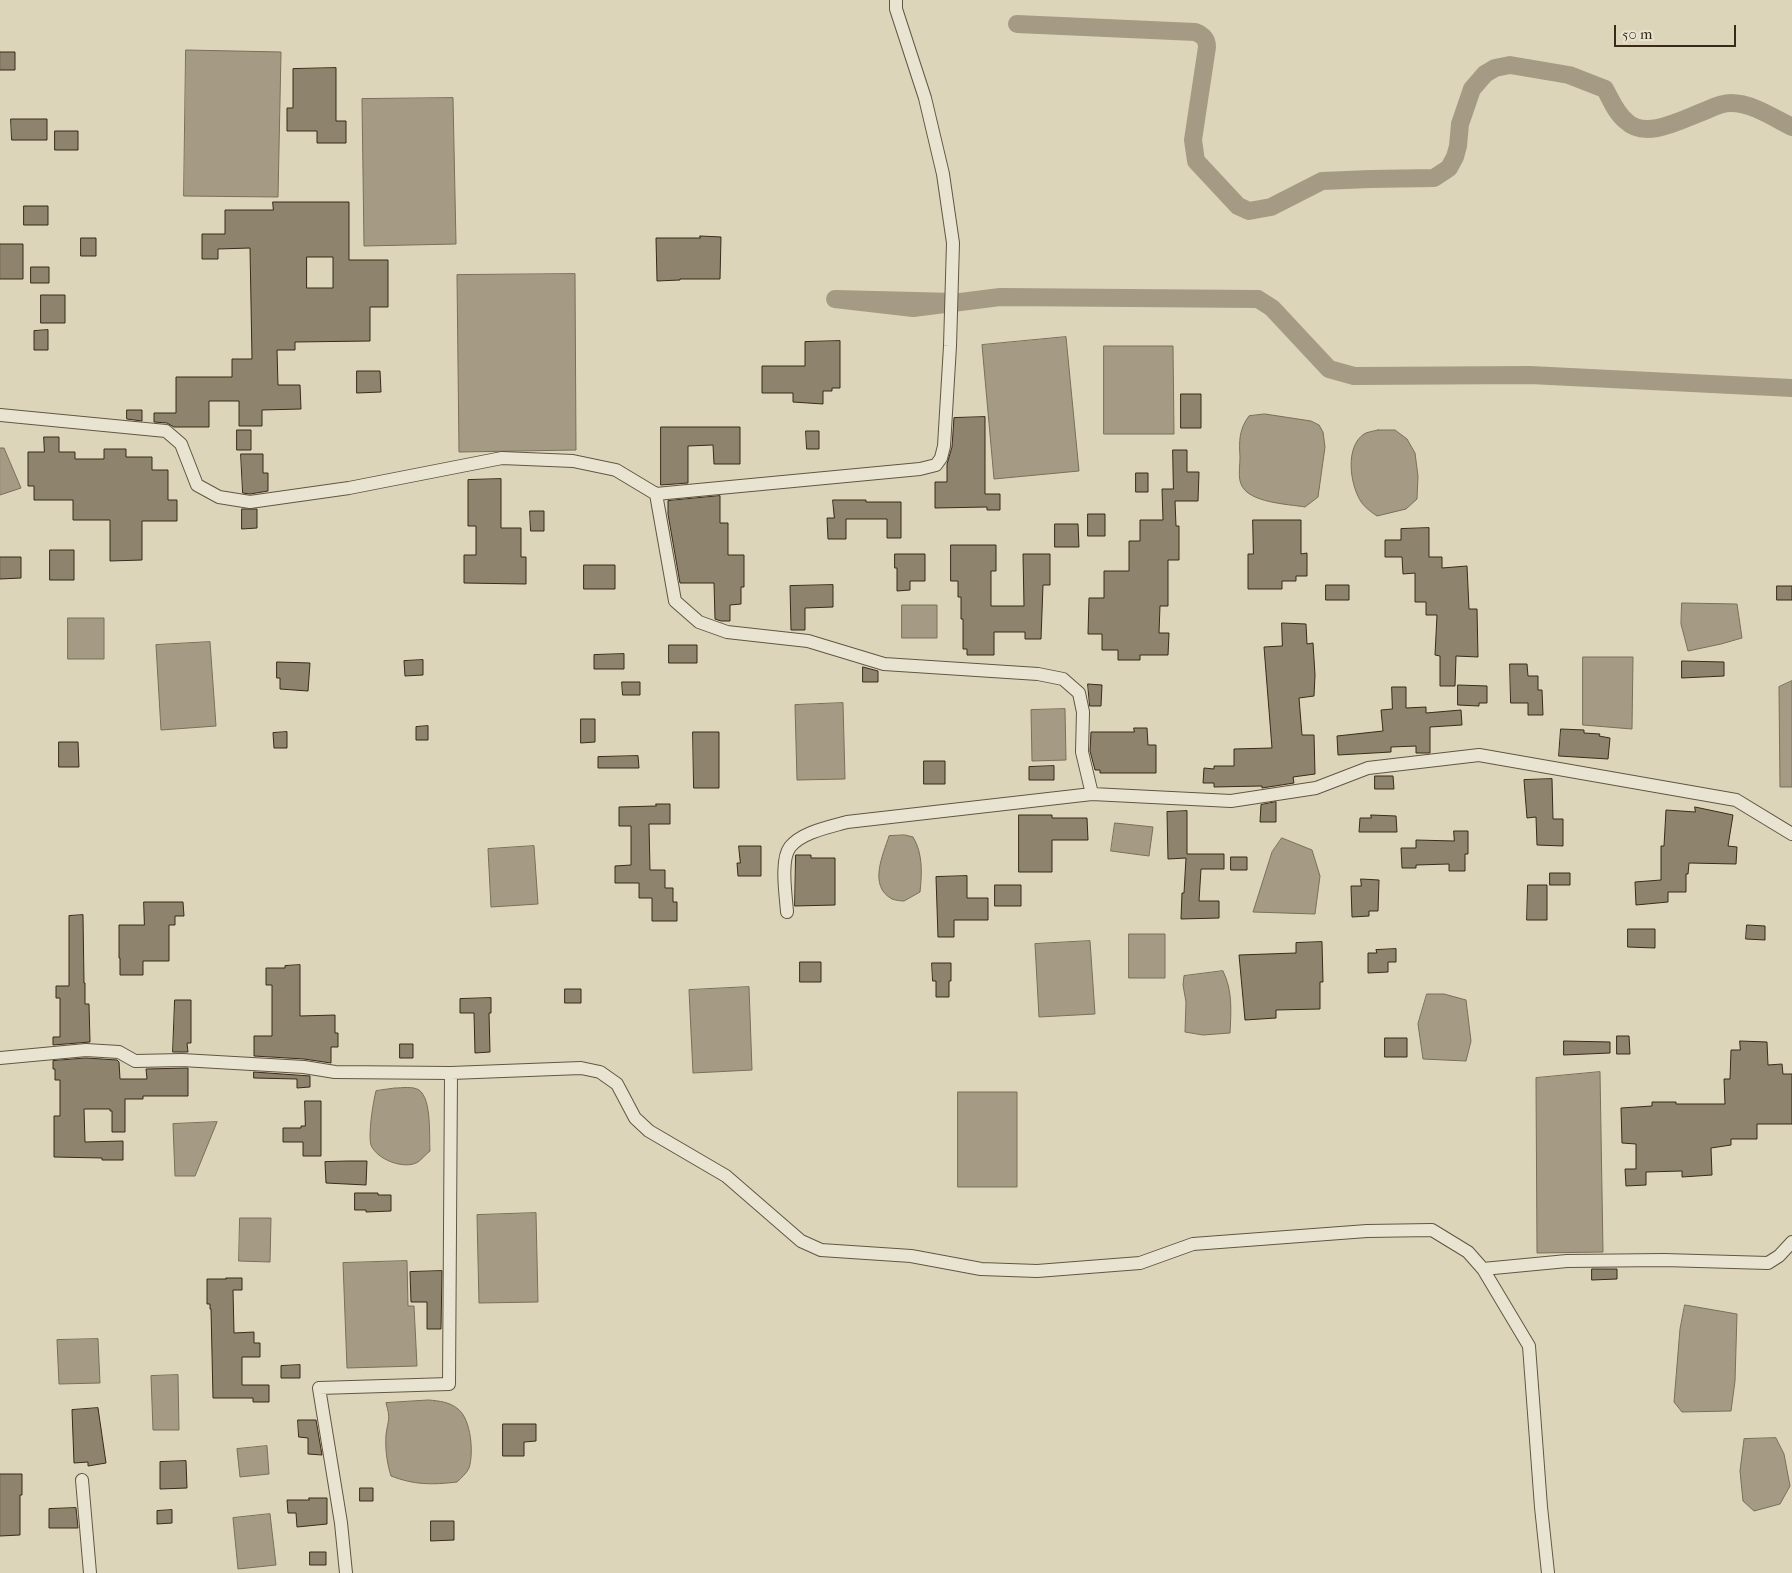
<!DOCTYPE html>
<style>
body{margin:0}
#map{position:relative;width:1792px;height:1573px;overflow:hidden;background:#ddd5ba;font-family:"IM FELL French Canon",serif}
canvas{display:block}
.scale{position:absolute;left:1614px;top:25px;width:122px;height:22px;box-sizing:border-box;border:2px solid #392b1a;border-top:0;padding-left:6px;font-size:15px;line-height:18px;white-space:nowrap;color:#392b1a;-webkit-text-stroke:4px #e9e4d2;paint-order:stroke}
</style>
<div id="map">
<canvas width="1792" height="1573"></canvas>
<div class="scale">50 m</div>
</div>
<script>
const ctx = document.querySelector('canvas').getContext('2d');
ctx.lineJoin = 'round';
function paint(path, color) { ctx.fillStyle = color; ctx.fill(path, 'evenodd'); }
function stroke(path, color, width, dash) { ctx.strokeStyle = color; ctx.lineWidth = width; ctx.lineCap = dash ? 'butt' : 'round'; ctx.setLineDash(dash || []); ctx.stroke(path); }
const water = new Path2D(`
 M186 50 281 52 278 197 184 196Z
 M453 98 456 244 364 246 362 99Z
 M575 274 576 450 459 452 457 275Z
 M1066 337 1079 471 994 479 982 345Z
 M1104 346H1173L1174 434H1104Z
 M1265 414 1311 421 1319 425 1323 432 1325 447 1318 497 1305 507C1288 504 1248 503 1241 484 1238 477 1240 465 1240 457 1239 441 1239 429 1249 416Z
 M1378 430H1395L1407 439 1415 453 1418 476 1417 499 1406 509 1377 516C1371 512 1363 506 1360 500 1350 483 1345 447 1364 434 1367 432 1374 431 1378 430Z
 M0 448H4L21 488 0 495Z
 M1682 603 1737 604 1742 638 1721 644 1688 651 1681 624Z
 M902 605H937V638H902Z
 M68 618H104V659H68Z
 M210 642 216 726 161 730 156 645Z
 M1583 657H1633L1632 729 1583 725Z
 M1792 681V787H1780L1779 687Z
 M843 703 845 779 797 780 795 705Z
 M1065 709 1066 760 1032 761 1031 710Z
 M1115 823 1153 827 1149 856 1111 851Z
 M905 835 913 837C923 853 922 874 920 892L904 901C900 901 895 900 892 899 868 886 883 855 889 836Z
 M1282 838 1312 850 1320 876 1315 914 1253 912 1272 852Z
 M534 846 538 904 491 907 488 849Z
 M1129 934H1165V978H1129Z
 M1090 941 1095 1014 1039 1017 1035 944Z
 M1223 971C1233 991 1231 1012 1230 1033L1203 1035 1185 1032 1186 1002 1183 985 1184 976Z
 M749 987 752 1070 693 1073 689 990Z
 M1427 994H1444L1466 1000 1471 1041 1466 1061 1423 1059 1418 1024Z
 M1600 1072 1603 1252 1537 1253 1536 1078Z
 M395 1088C402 1088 413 1086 419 1090 432 1099 429 1137 430 1151 426 1154 422 1159 418 1162 405 1170 377 1160 371 1145 368 1135 373 1102 376 1091Z
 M958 1092H1017V1187H958Z
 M217 1122 195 1176H175L173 1124Z
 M536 1213 538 1302 479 1303 477 1215Z
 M240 1218H271L270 1262 239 1261Z
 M407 1261 408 1306H414L417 1366 347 1368 343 1263Z
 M1685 1305 1737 1314 1735 1381 1731 1411 1682 1412 1674 1402 1680 1329Z
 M98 1339 100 1383 59 1384 57 1340Z
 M178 1375 179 1430H153L151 1376Z
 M429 1400C439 1401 450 1402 458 1409 471 1419 474 1453 469 1468 467 1473 461 1478 457 1482 432 1485 414 1485 391 1476 387 1463 385 1449 386 1435 388 1419 391 1420 386 1403Z
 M1776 1438 1784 1454 1790 1486 1780 1504 1754 1511 1743 1501 1740 1471 1744 1439Z
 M267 1446 269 1474 240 1477 237 1449Z
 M270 1514 276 1565 238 1569 233 1518Z`);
const canal = new Path2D(`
 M1017 24 1195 32C1203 35 1207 39 1207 47L1193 140 1196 161 1238 206 1249 211 1271 207 1322 181 1370 179 1434 178 1449 168 1455 157 1458 146 1460 124 1472 89 1485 74 1495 68 1510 65 1569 75 1605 89C1611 100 1616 113 1626 121 1645 140 1681 120 1702 112 1712 108 1720 103 1731 103 1752 103 1774 118 1792 127
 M956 302 835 299 913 308 1000 297 1258 299 1272 308 1329 369 1354 376 1530 375 1792 388`);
const building = new Path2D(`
 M0 52H15V70H0Z
 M336 68V121H346V143H317V131H287V108H293V69Z
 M11 119H47V140H12Z
 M55 131H78V150H55Z
 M273 202H349V260H388V307H370V341L295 342V350H277L278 385H300L301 409 262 410V426H239V401H209V427H174L167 423 154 422V413H176V377H232V359H252L250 248 218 249V259H202V234H225V210H273ZM307 257H333V288H307Z
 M24 206H48V225H24Z
 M700 236 721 237 720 279H680V280L657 281 656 238H700Z
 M81 238H96V256H81Z
 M0 244H23V279H0Z
 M31 267H49V283H31Z
 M41 295H65V323H41Z
 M48 330V350H34V331Z
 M840 341V388H832V391H823V404L793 402V393H762V366H805V342Z
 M357 371H380L381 392 357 393Z
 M1181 394H1201V428H1181Z
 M127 410H142V421L127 419Z
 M985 417V494H1000V510H987V507L935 508V482H947V464L952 447 954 418Z
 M661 427H740V464H714L713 445 688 446V483L661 485Z
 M237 430H251V450H237Z
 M806 431H819V449H807Z
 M44 437H59V452H75V459H104V449H126V457H152V470H168V500H177V521H142V560L110 561V520H73V500H34V486H28V452H44Z
 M1173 450H1187V472H1199L1198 501H1175L1176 526H1179V560H1168V606H1160L1159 633H1169L1168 655H1140V660H1118V650H1102V634H1088L1089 598H1104V571H1129V541H1140V520H1163L1162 489H1173Z
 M241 454H263V473H268V491L250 494 243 493Z
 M1136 473H1148V492H1136Z
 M501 479V528H521V557H526V584L464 583V555H476V526H468V480Z
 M720 496V523H728V555H744V587H741V604L730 605V621H721L715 619 714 583H680L668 514V501Z
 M833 500H866V502H901V538H887V519H846V539H828L827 518H834Z
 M242 509H257V528L242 529Z
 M530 511H544V531H531Z
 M1088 514H1105V536H1088Z
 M1253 520H1301V554L1307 553V576H1296V581H1282V589H1248V554H1253Z
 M1055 524H1078L1079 547H1055Z
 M1429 528V557H1442V568L1467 566 1469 609H1477L1478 657 1456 656 1455 686H1440V656L1435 655 1437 615H1426V602H1415V573L1403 574 1402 557H1385V540H1401V529Z
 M951 545H996V571H991V606H1024L1023 554H1050V585H1043L1041 639H1025V632H994V655H967V649H963V619H961V597H958V581H951Z
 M50 550H74V580H50Z
 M895 554H925V581H910V590L897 591V568H895Z
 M0 557H21V578L0 579Z
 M584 565H615V589H584Z
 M833 585V607L805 608V630H791L790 586Z
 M1326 585H1349V600H1326Z
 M1777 586H1792V600H1777Z
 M1282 623 1306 624 1307 644 1313 643 1315 675 1314 696 1299 698 1302 735H1314L1315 774 1293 777 1294 783 1262 788V786L1214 787V783H1203L1204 768 1214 769V766H1234V749L1272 748 1264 647 1282 646Z
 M669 645H697V663H669Z
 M624 654V669H594V655Z
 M423 660V675L405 676 404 661Z
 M1682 661 1724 662V676L1682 678Z
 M277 662 310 663 308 691 280 689V678H277Z
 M1510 664H1527L1528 676H1538V690H1542L1543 715H1528V703H1511Z
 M863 667 878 671V682H863Z
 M622 682H640V695H623Z
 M1088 684 1102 685 1101 706H1090Z
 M1458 685 1487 686V703H1479V706L1458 705Z
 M1392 687H1406V708L1426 707V713L1461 710 1462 725 1430 727V753H1416V746L1391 747V752L1338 755 1337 736 1383 731 1381 710 1392 709Z
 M581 719H595V742L581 743Z
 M428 726V740H416V727Z
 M1134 728H1147L1148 745H1156V773H1100V770H1095L1090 751 1091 732H1134Z
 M1561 729 1584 730V733L1600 734 1599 736 1610 738 1608 759 1559 756Z
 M287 732V748H274L273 733Z
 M693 732H719V788H694Z
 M59 742H78L79 767H59Z
 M638 756 639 768H598V757Z
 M924 761H945V784H924Z
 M1054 766V780H1029V767Z
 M1375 776H1393L1394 789H1375Z
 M1552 779 1553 819H1563V846L1537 845 1536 817 1527 818 1524 780Z
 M1276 802V822H1260L1261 805Z
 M656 804H670V824H649L650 870H665V888H673V902H677V921H652V898H639V883H615V866L631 865V826H619V807L656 806Z
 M1695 807 1733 815 1728 846 1737 847 1736 864 1689 863 1688 874H1686V892H1668V902L1636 905 1635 882 1661 880V846H1664L1666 810 1695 812Z
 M1187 811V854H1224V869H1201L1199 901H1219V918L1181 919 1182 893H1184L1186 858 1168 859 1167 812Z
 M1019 815H1052V818H1087L1088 840H1052V872H1019Z
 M1371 815 1396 816 1397 832H1359L1360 818H1371Z
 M1454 831H1468V854H1465V871H1449V864L1416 865V868H1402L1401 848H1416V840L1454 841Z
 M739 846H761V876H738L737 863H740Z
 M796 855H811V858H835V905L795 906Z
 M1231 857H1247V870H1231Z
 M1550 873H1570V885H1550Z
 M967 876V898H988V920H954V937H938L936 877Z
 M1361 879 1379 880 1378 911H1369V916L1352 917 1351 886H1361Z
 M995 885H1021V906H995Z
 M1528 885H1547V920H1527Z
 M144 902H183L184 916H175V925H169V961H143V975H120V958H119V925H144Z
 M83 915 84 983H85V1004H89L90 1042 53 1045V1037H60V998H56V986H69V916Z
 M1747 925 1765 926V940L1746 939Z
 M1628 929H1655V948L1628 947Z
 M1322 942 1323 982H1320V1009L1276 1010V1018L1245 1020 1239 955 1296 953V943Z
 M1396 949V962H1388V972L1368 973V953H1377L1376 950Z
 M800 962H821V982H800Z
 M932 963H951V981H949V997H936V981H933Z
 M300 965V1016L335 1015V1033H338V1047H331V1063L304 1059 254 1056V1036H272V985H266V968H285V966Z
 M565 989H581V1003H565Z
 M491 998V1013H489L490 1052 475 1053 474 1013H460V999Z
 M175 1000H191V1043H187L188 1052H173Z
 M1617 1036H1629L1630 1054H1617Z
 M1385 1038H1407V1057H1385Z
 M1564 1041 1610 1042V1053L1564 1055Z
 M1740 1041 1767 1042 1768 1065 1782 1064 1783 1074H1792V1124H1757V1139H1731V1145L1711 1148 1712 1175 1682 1177V1171L1646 1172V1185L1626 1186 1625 1169H1636V1144L1622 1143 1621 1108 1652 1106V1102H1676V1104H1725L1724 1079H1730L1731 1050H1740Z
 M400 1044H413V1058H400Z
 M86 1058 117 1060 119 1062 120 1079H147L146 1069 188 1068V1096H143V1099H125V1132H112V1111H110V1109H84L85 1142 123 1141V1160H102V1158L54 1157V1116H60V1080H55V1069H53V1061Z
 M254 1072 310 1076V1087L297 1088V1079L254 1078Z
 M305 1101H321V1156H303V1142H283V1128H301V1126H305Z
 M348 1161H367L366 1185 326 1183 325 1162Z
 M355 1193H378V1195H391V1211L366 1212V1210H355Z
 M1592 1269H1617V1279L1592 1280Z
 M442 1271 441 1329H427V1302H411L410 1272Z
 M226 1278H242V1290H233L234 1333 254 1332V1343H260V1357H242V1385H269V1402H253V1398H213L211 1309H210V1304H207V1279H226Z
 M300 1365V1378H281V1366Z
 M98 1408 106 1463 88 1466V1462L74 1463 72 1410Z
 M298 1420H316L322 1455 308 1454V1438L299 1437Z
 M503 1424H536V1441L524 1442V1456H503Z
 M186 1461 187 1488 160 1489V1462Z
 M0 1474H22V1495H20V1535L0 1536Z
 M360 1488H373V1501H360Z
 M309 1498H327V1524L297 1527 296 1513H288L287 1500H309Z
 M76 1508 78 1528H49V1509Z
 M172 1510V1523L157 1524V1511Z
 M431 1521H454V1540L431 1541Z
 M310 1552H326V1565H310Z`);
const minor = new Path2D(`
 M0 415 166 431 181 444 197 485 219 497 250 502 349 488 502 458 573 461 616 470 656 494 675 601 699 622 727 632 808 641 884 664 1038 674 1063 679 1079 693 1083 712 1082 752 1092 794 1231 801 1316 788 1368 768 1479 755 1736 800 1792 834
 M656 494 920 469 936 465 941 458 944 446 950 346 953 243 943 174 925 98 896 9V0
 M787 912C786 896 780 860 790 847 802 832 830 827 847 822L1092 794
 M0 1058 86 1050 119 1052 135 1061 182 1060 304 1067 335 1072 451 1073 581 1068 600 1072 617 1084 635 1118 649 1131 726 1176 801 1241 821 1250 911 1256 981 1269 1037 1271 1140 1263 1193 1244 1367 1231 1432 1230 1468 1252 1483 1269 1529 1346 1541 1507 1548 1573
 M1483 1269 1567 1261 1664 1260 1768 1263 1779 1256 1792 1242
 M82 1480 90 1573
 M346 1573 341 1523 319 1388 449 1384 451 1073`);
paint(water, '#a59b84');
stroke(water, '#7a6e5a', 1);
stroke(canal, '#a59b84', 18);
paint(building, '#8e836d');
stroke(building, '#392b1a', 1);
stroke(minor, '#625642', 14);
stroke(minor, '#e9e4d2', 12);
</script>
